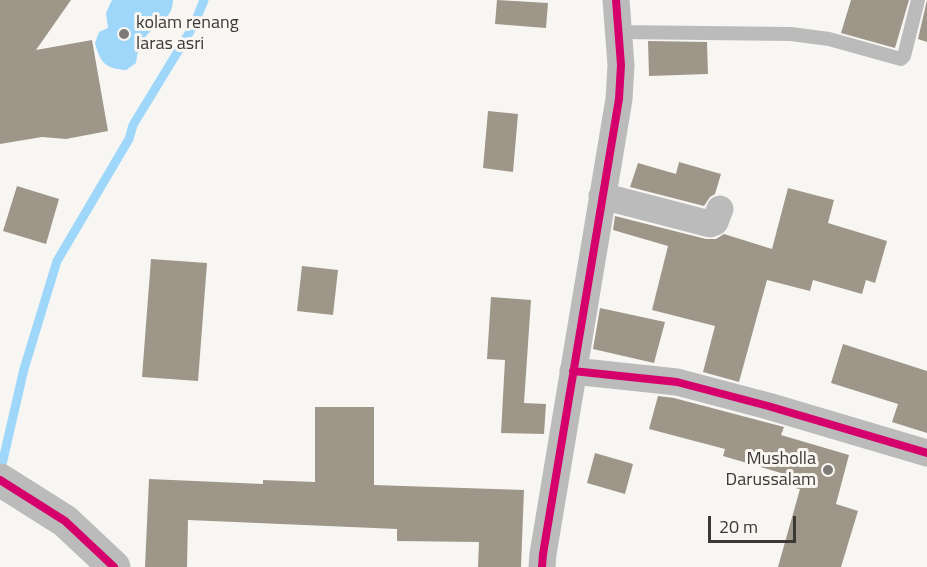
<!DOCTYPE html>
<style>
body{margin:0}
#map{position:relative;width:927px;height:567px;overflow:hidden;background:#f8f6f3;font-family:"Titillium Web",sans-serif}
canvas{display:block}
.scale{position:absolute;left:708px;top:516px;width:88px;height:27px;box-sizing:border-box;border:3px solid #3b3937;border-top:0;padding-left:8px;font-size:18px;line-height:21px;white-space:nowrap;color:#3b3937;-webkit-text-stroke:4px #faf6f1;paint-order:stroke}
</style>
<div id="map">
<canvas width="927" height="567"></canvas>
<div class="scale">20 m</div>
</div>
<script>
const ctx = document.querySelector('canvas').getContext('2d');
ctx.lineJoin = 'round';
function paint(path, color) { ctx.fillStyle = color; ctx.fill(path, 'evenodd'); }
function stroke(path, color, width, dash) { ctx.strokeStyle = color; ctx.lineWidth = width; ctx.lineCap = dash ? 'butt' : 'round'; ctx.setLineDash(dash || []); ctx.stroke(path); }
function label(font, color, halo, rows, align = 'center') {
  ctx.font = font + ' "Titillium Web",sans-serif'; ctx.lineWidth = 6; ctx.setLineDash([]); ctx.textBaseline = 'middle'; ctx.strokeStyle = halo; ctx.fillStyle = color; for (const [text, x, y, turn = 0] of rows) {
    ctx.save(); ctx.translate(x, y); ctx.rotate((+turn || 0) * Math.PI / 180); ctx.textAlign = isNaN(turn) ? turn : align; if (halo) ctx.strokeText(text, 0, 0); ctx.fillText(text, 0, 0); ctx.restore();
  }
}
const water = new Path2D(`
 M112 0H173C173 18 158 23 147 35 140 43 137 53 136 63L126 70C105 69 100 62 95 43L99 32 108 28 106 13Z`);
const stream = new Path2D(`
 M0 473 24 369 57 261 129 139 133 125 194 25 204 0`);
const building = new Path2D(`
 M0 0H71L36 50 92 40 108 131 66 139 42 137 0 144Z
 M497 0 548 3 546 28 495 24Z
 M851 0H909L895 48 841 33Z
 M927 0V42L918 39Z
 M648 41 707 42 708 74 649 76Z
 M488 111 518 114 513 172 483 168Z
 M679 162 721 174 715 194 710 197 704 206 630 187 638 163 676 174Z
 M17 186 59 199 46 244 3 231Z
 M788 188 834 200 828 223 887 241 875 283 866 280 862 294 813 280 810 291 767 280 739 382 703 372 715 326 652 310 668 246 613 230 615 216 706 239H716L724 234 772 249Z
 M151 259 207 263 198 381 142 377Z
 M302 266 338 270 333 315 297 311Z
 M491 297 531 300 524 403 546 404 544 434 501 433 505 360 487 359Z
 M600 308 665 322 654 363 593 349Z
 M843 344 927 371V433L892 422 898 404 831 383Z
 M658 396 674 398 784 427 781 435 849 455 836 504 858 511 841 567H778L800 489 795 488 798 478 723 456 725 449 649 429Z
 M315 407H374V485L524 490 521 567H478L479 542 397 541V529L188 520 187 567H145L149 479 263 484V480L315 482Z
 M595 453 633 464 625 494 587 483Z`);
const service = new Path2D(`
 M618 32 791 34 829 39 901 59 904 56 918 0`);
const minor = new Path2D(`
 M602 196 710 224 715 222 720 209
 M573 371 677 382 768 406 927 453
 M542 567 543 554 619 99 621 65 616 0`);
const tertiary = new Path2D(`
 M0 480 65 521 114 567`);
const cycleway = new Path2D(`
 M573 371 677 382 768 406 927 453
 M0 480 65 521 114 567
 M542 567 543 554 619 99 621 65 616 0`);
const markers = [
 [124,34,6,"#7d7b79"],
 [828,470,6,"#7d7b79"]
];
const poiNames = [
 ["kolam renang",136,24],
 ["laras asri",136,45],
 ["Musholla",816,460,"right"],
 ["Darussalam",816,481,"right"]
];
paint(water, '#9ed7f9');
stroke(stream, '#9ed7f9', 9);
paint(building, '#9e9689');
stroke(service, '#bcbbbb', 14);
stroke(minor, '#bcbbbb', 27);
stroke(tertiary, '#bcbbbb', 33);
stroke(cycleway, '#d6006c', 8);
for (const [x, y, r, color] of markers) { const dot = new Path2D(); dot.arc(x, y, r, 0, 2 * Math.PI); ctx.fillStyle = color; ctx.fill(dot); stroke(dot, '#faf6f1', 2); }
label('18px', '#3b3937', '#faf6f1', poiNames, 'left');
</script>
